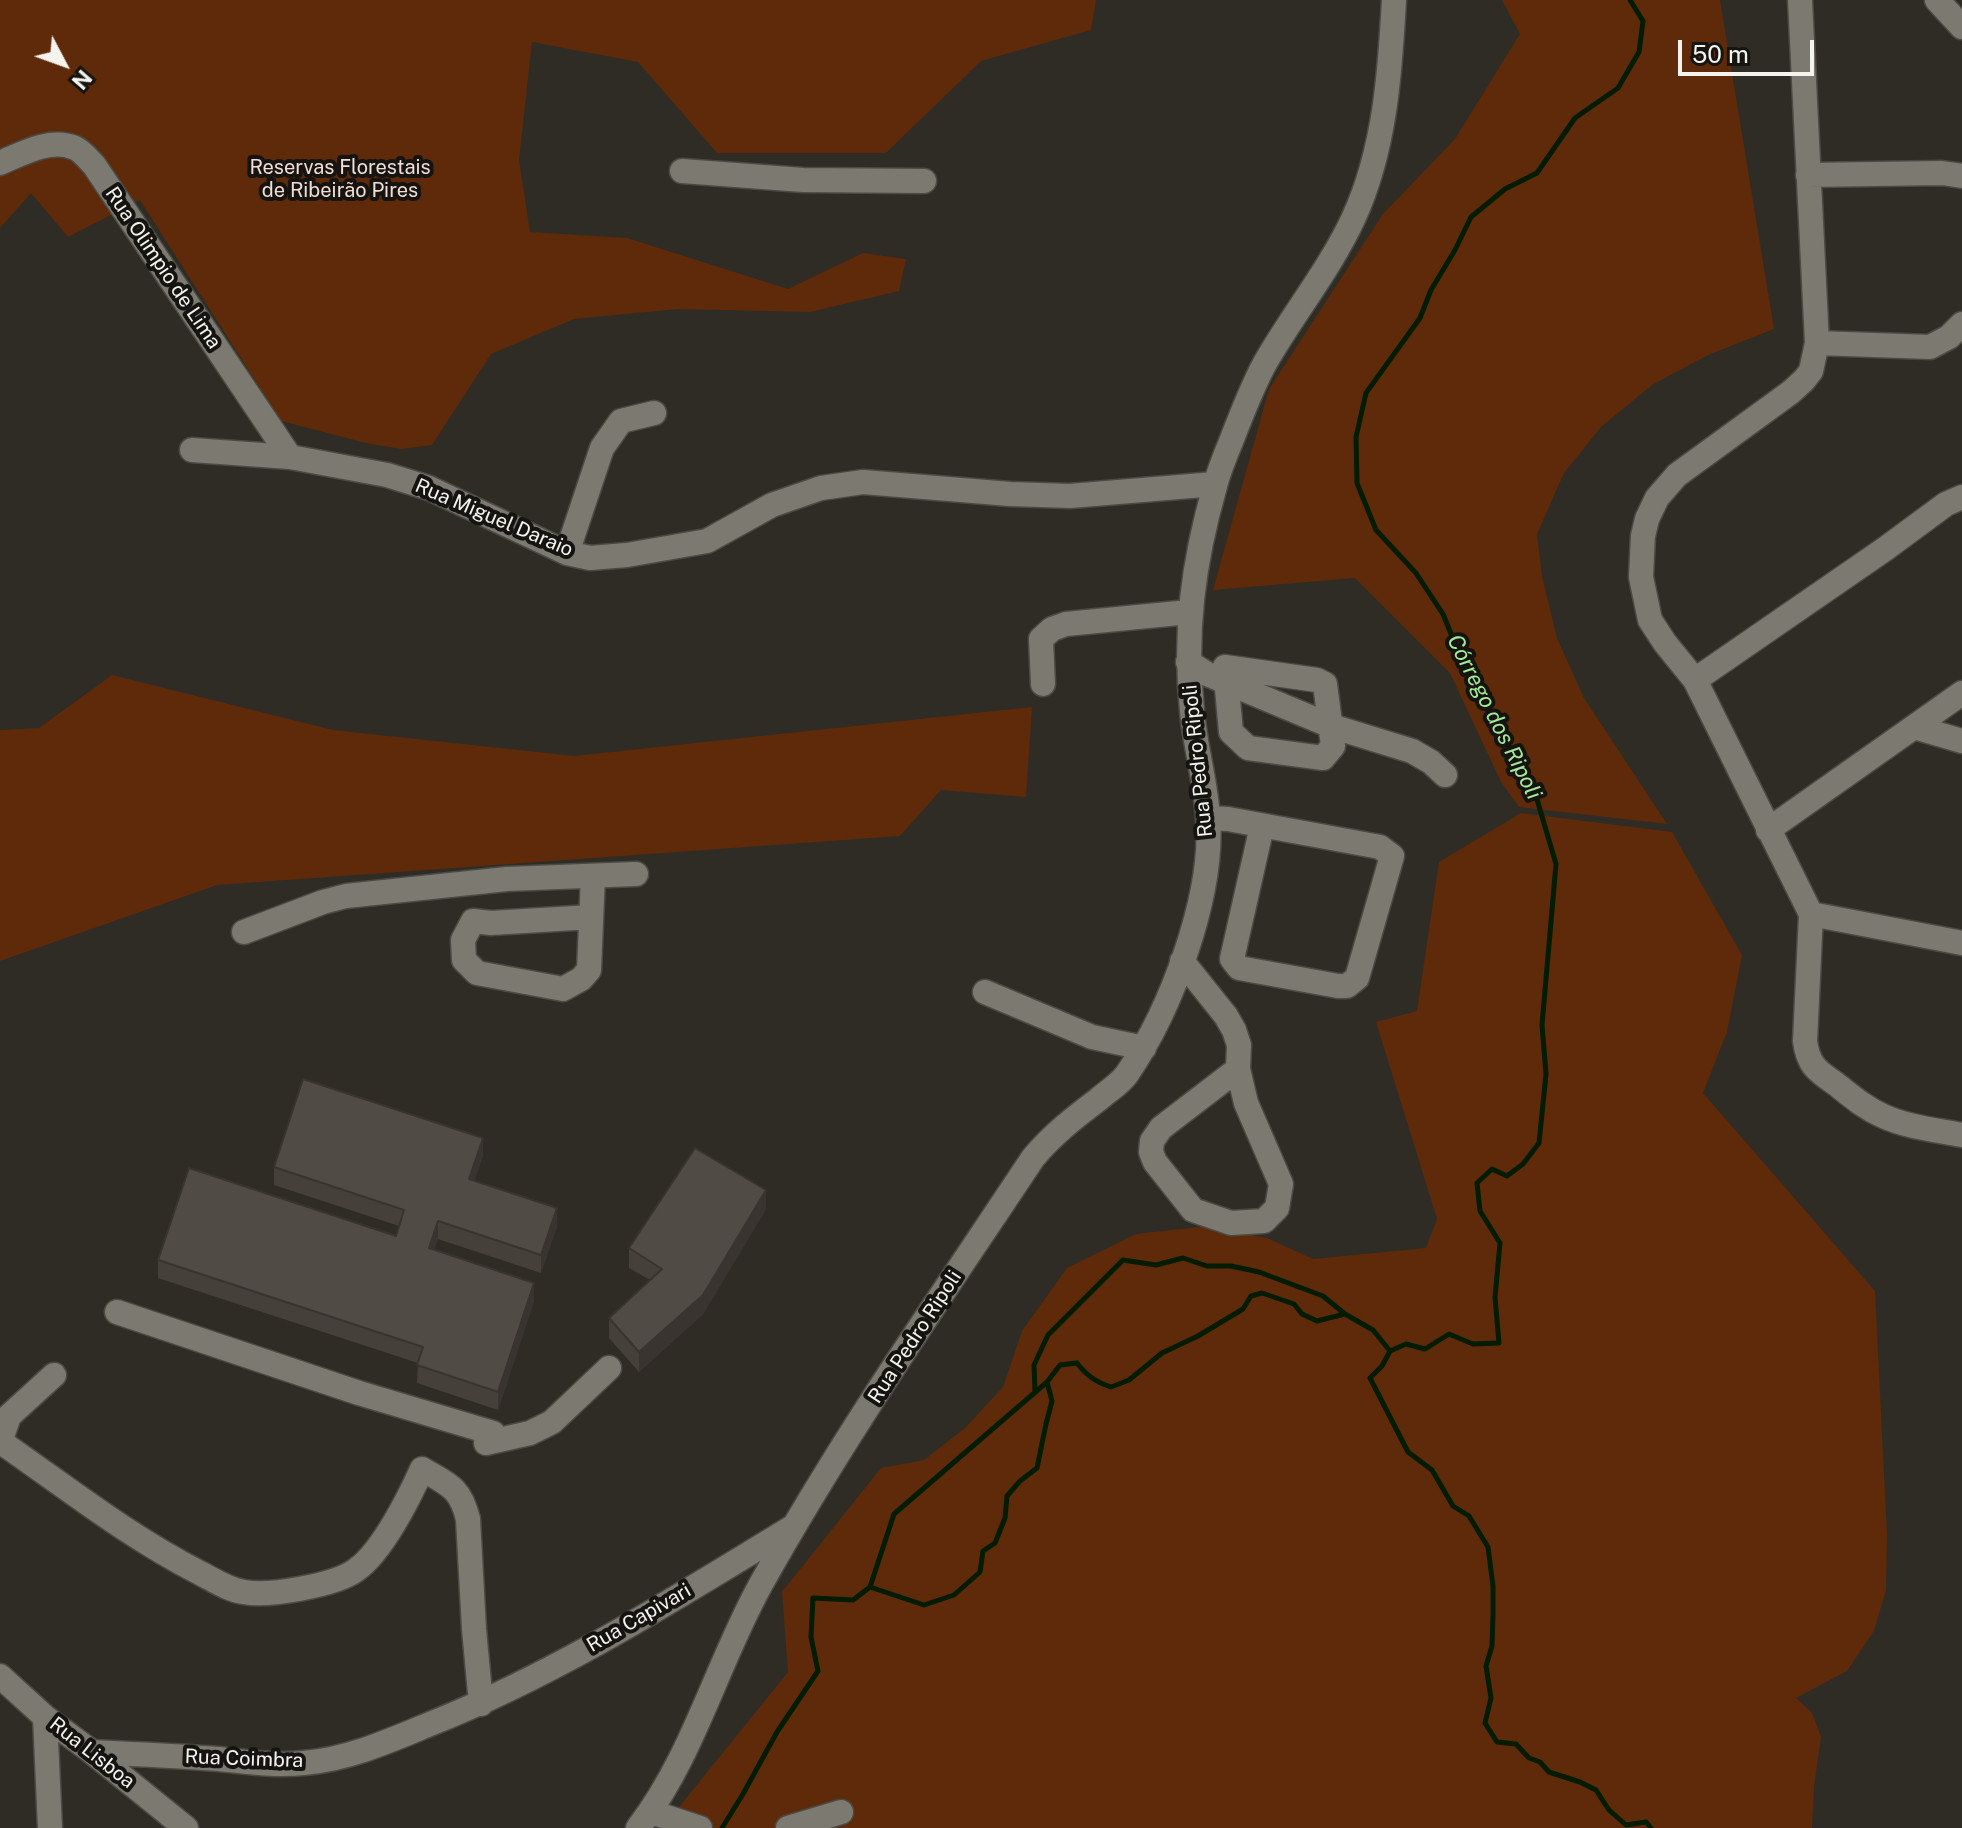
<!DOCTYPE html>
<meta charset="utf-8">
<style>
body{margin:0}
#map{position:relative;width:1962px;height:1828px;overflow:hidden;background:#2e2c25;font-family:"Public Sans",sans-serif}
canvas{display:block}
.north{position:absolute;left:24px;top:24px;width:80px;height:80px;-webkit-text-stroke:6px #151411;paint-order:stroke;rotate:131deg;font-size:22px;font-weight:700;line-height:32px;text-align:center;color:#f4f3ee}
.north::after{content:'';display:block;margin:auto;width:28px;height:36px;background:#f4f3ee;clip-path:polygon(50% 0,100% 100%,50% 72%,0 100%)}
.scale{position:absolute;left:1678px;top:40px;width:136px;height:36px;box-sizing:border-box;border:4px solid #f4f3ee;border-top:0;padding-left:10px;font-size:24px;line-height:28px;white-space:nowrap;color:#f4f3ee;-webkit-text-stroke:6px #151411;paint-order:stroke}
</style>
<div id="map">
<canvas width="1962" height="1828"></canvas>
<div class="north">N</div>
<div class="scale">50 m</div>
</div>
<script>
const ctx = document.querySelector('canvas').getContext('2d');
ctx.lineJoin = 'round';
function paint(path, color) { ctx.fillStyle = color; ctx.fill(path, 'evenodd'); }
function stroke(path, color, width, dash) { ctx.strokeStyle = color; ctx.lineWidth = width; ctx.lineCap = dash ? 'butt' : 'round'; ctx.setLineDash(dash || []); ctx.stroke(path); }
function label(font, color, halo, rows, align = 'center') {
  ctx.font = font + ' "Public Sans",sans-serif'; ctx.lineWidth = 8; ctx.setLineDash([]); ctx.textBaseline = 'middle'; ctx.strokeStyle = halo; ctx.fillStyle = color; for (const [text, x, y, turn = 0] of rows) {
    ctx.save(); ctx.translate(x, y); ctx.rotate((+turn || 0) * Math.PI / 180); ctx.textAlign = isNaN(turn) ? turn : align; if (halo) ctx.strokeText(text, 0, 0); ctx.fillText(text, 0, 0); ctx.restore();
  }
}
const green = new Path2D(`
 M0 0H1096L1091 30 981 61 886 153H717L638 62 532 42 519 160 530 232 627 238 788 289 863 253 906 259 899 291 810 312 678 309 574 319 491 354 432 445 401 449 366 443 281 421 140 200 68 237 31 193 0 228Z
 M1502 0H1720L1774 329 1708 355 1652 385 1601 427 1564 473 1537 534 1542 576 1557 638 1584 698 1667 824 1519 807 1501 782 1450 673 1355 578 1213 590 1269 389 1383 214 1455 139 1520 34Z
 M112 675 333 730 574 756 1032 707 1026 797 941 790 900 836 217 885 0 961V730L39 728Z
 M1521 813 1672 832 1742 955 1727 1032 1703 1093 1875 1291 1887 1535 1886 1590 1874 1631 1847 1671 1796 1698 1812 1713 1821 1737 1814 1786 1812 1828H662L788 1672 782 1592 881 1468 924 1460 965 1428 1003 1387 1022 1331 1067 1268 1136 1234 1208 1226 1267 1238 1313 1259 1426 1248 1437 1219 1376 1022 1417 1011 1439 862Z`);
const stream = new Path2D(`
 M1390 1351 1382 1366 1370 1378 1408 1452 1432 1470 1453 1506 1469 1516 1488 1547 1493 1586V1615L1492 1646 1486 1666 1491 1698 1485 1723 1497 1742 1516 1744 1529 1758 1540 1762 1549 1772 1580 1782 1596 1790 1609 1810 1626 1825 1646 1822 1651 1828
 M1035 1391 1034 1365 1048 1335 1123 1260 1156 1265 1183 1258 1207 1266H1231L1259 1272 1323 1296 1345 1314
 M870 1587 924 1605 954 1595 980 1572 983 1551 995 1543 1005 1518 1007 1496 1020 1481 1037 1468 1046 1424 1052 1401 1047 1382
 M722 1828 743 1794 777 1732 818 1671 811 1637 813 1598 853 1600 870 1587 894 1514 1047 1382 1060 1365 1077 1363C1087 1376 1096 1382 1111 1387L1129 1380 1162 1353 1198 1336 1243 1309 1251 1296 1262 1293 1294 1304 1302 1314 1317 1321 1345 1314 1373 1330 1390 1351 1406 1344 1425 1349 1449 1334 1473 1344 1499 1343 1495 1297 1500 1243 1480 1211 1477 1183 1492 1169 1507 1176 1523 1164 1539 1143 1546 1074 1542 1025 1556 864 1536 796 1460 656 1443 614 1416 573 1376 530 1357 483 1356 437 1366 393 1420 318 1431 290 1455 250 1471 217 1505 189 1537 173 1575 118 1618 88 1639 52 1643 21 1630 0`);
const minor = new Path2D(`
 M1800 0 1817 343 1811 371 1804 380 1791 392 1677 475 1657 498 1647 519 1643 536 1641 577 1650 620 1665 643 1695 680 1811 914 1805 1041C1808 1065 1817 1071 1836 1084 1851 1096 1865 1108 1883 1116 1907 1127 1936 1130 1962 1135
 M1937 0 1962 27
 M0 163C21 154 51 137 75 148 82 151 88 159 94 165L290 457
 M682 171 803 180 924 181
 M1808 175 1942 173 1962 176
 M1817 343 1930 347 1949 337 1962 324
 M192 450 290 457 387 475 429 488 567 553 590 558 627 555 707 541 772 505 821 488 863 482 1010 494 1070 496 1215 484
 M567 553 602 448 621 421 654 413
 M1188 662 1207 674 1331 726 1412 751 1431 762 1445 775
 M1225 667 1317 680 1325 684 1333 746 1323 758 1248 748 1231 732Z
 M1695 680 1885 549 1946 504 1962 497
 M1043 684 1041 639 1052 629 1066 624 1189 612
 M1914 727 1962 741
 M1209 818 1228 819 1380 847 1392 856 1357 978 1347 986H1338L1239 968 1232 959 1262 826
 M1768 830 1962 693
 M1811 914 1962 943
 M591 917 491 923 473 921 463 940 464 960 477 973 563 989 581 979 589 970 593 876
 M244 932 323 902 346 896 507 879 636 874
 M1182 961 1226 1016 1234 1030 1239 1045 1238 1069 1246 1103 1281 1184 1277 1208 1264 1221 1231 1223 1193 1210 1155 1162 1151 1152 1152 1141 1161 1128 1238 1069
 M985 992 1092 1037 1144 1048
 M117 1312 359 1393 493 1433
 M0 1442 9 1416 54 1375
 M1 1442C66 1487 129 1537 200 1573 214 1580 228 1590 244 1592 268 1597 336 1585 356 1570 382 1552 409 1498 422 1469 449 1485 460 1487 468 1519L474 1629 481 1704
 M486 1443 530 1433 552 1422 609 1368
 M0 1676 45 1717 92 1752 186 1828
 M45 1717 50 1828
 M92 1752C135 1754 177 1756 219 1759 247 1762 276 1766 304 1763 349 1759 389 1741 430 1724 558 1673 674 1599 791 1528
 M651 1812 700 1828
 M638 1828C694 1755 717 1663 761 1584 843 1437 940 1298 1033 1158 1052 1135 1075 1117 1099 1099 1108 1091 1120 1084 1127 1074 1171 1010 1214 896 1208 818 1206 782 1195 747 1192 711 1184 632 1193 563 1215 486 1219 470 1226 454 1232 439 1242 413 1252 387 1265 363 1293 314 1330 269 1354 217 1385 149 1390 73 1394 0
 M788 1828 841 1812`);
const wall = new Path2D(`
 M483 1156 474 1181 557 1226 541 1273 438 1239 434 1250 534 1301 498 1410 417 1383 418 1363 158 1278V1260L396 1236 399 1226 274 1185V1167Z
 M766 1209 703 1314 639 1372 609 1338V1318L650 1280 629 1268V1248Z`);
const shadedWall = new Path2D(`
 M483 1138V1156L469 1197V1179Z
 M766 1190V1209L703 1314 639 1372V1352Z
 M557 1208V1226L541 1273V1255Z
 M438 1221V1239L429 1266V1248Z
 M534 1283V1301L498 1410V1392Z`);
const building = new Path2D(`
 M303 1079 483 1138 469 1179 557 1208 541 1255 438 1221 429 1248 534 1283 498 1392 417 1365 423 1347 158 1260 189 1168 396 1236 404 1210 274 1167Z
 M695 1148 766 1190 703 1295 639 1352 609 1318 662 1269 629 1248Z`);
const parkNames = [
 ["Reservas Florestais",340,168],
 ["de Ribeirão Pires",340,191]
];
const streetNames = [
 ["Rua Olimpio de Lima",163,268,56],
 ["Rua Miguel Daraio",494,518,23],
 ["Rua Pedro Ripoli",1198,761,-96],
 ["Rua Pedro Ripoli",915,1337,-57],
 ["Rua Capivari",639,1618,-30],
 ["Rua Lisboa",92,1753,38],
 ["Rua Coimbra",244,1759,2]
];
const waterNames = [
 ["Córrego dos Ripoli",1494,717,63]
];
paint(green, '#5e2a0a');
stroke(stream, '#041c02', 5);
stroke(minor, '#4b4a44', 27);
stroke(minor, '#7c7970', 24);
paint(wall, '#46403b');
paint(shadedWall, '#393430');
paint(building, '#514b45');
stroke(building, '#393430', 2);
label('20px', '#f3ded5', '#151411', parkNames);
label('20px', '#f4f3ee', '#151411', streetNames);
label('italic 22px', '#a4ea98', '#151411', waterNames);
</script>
